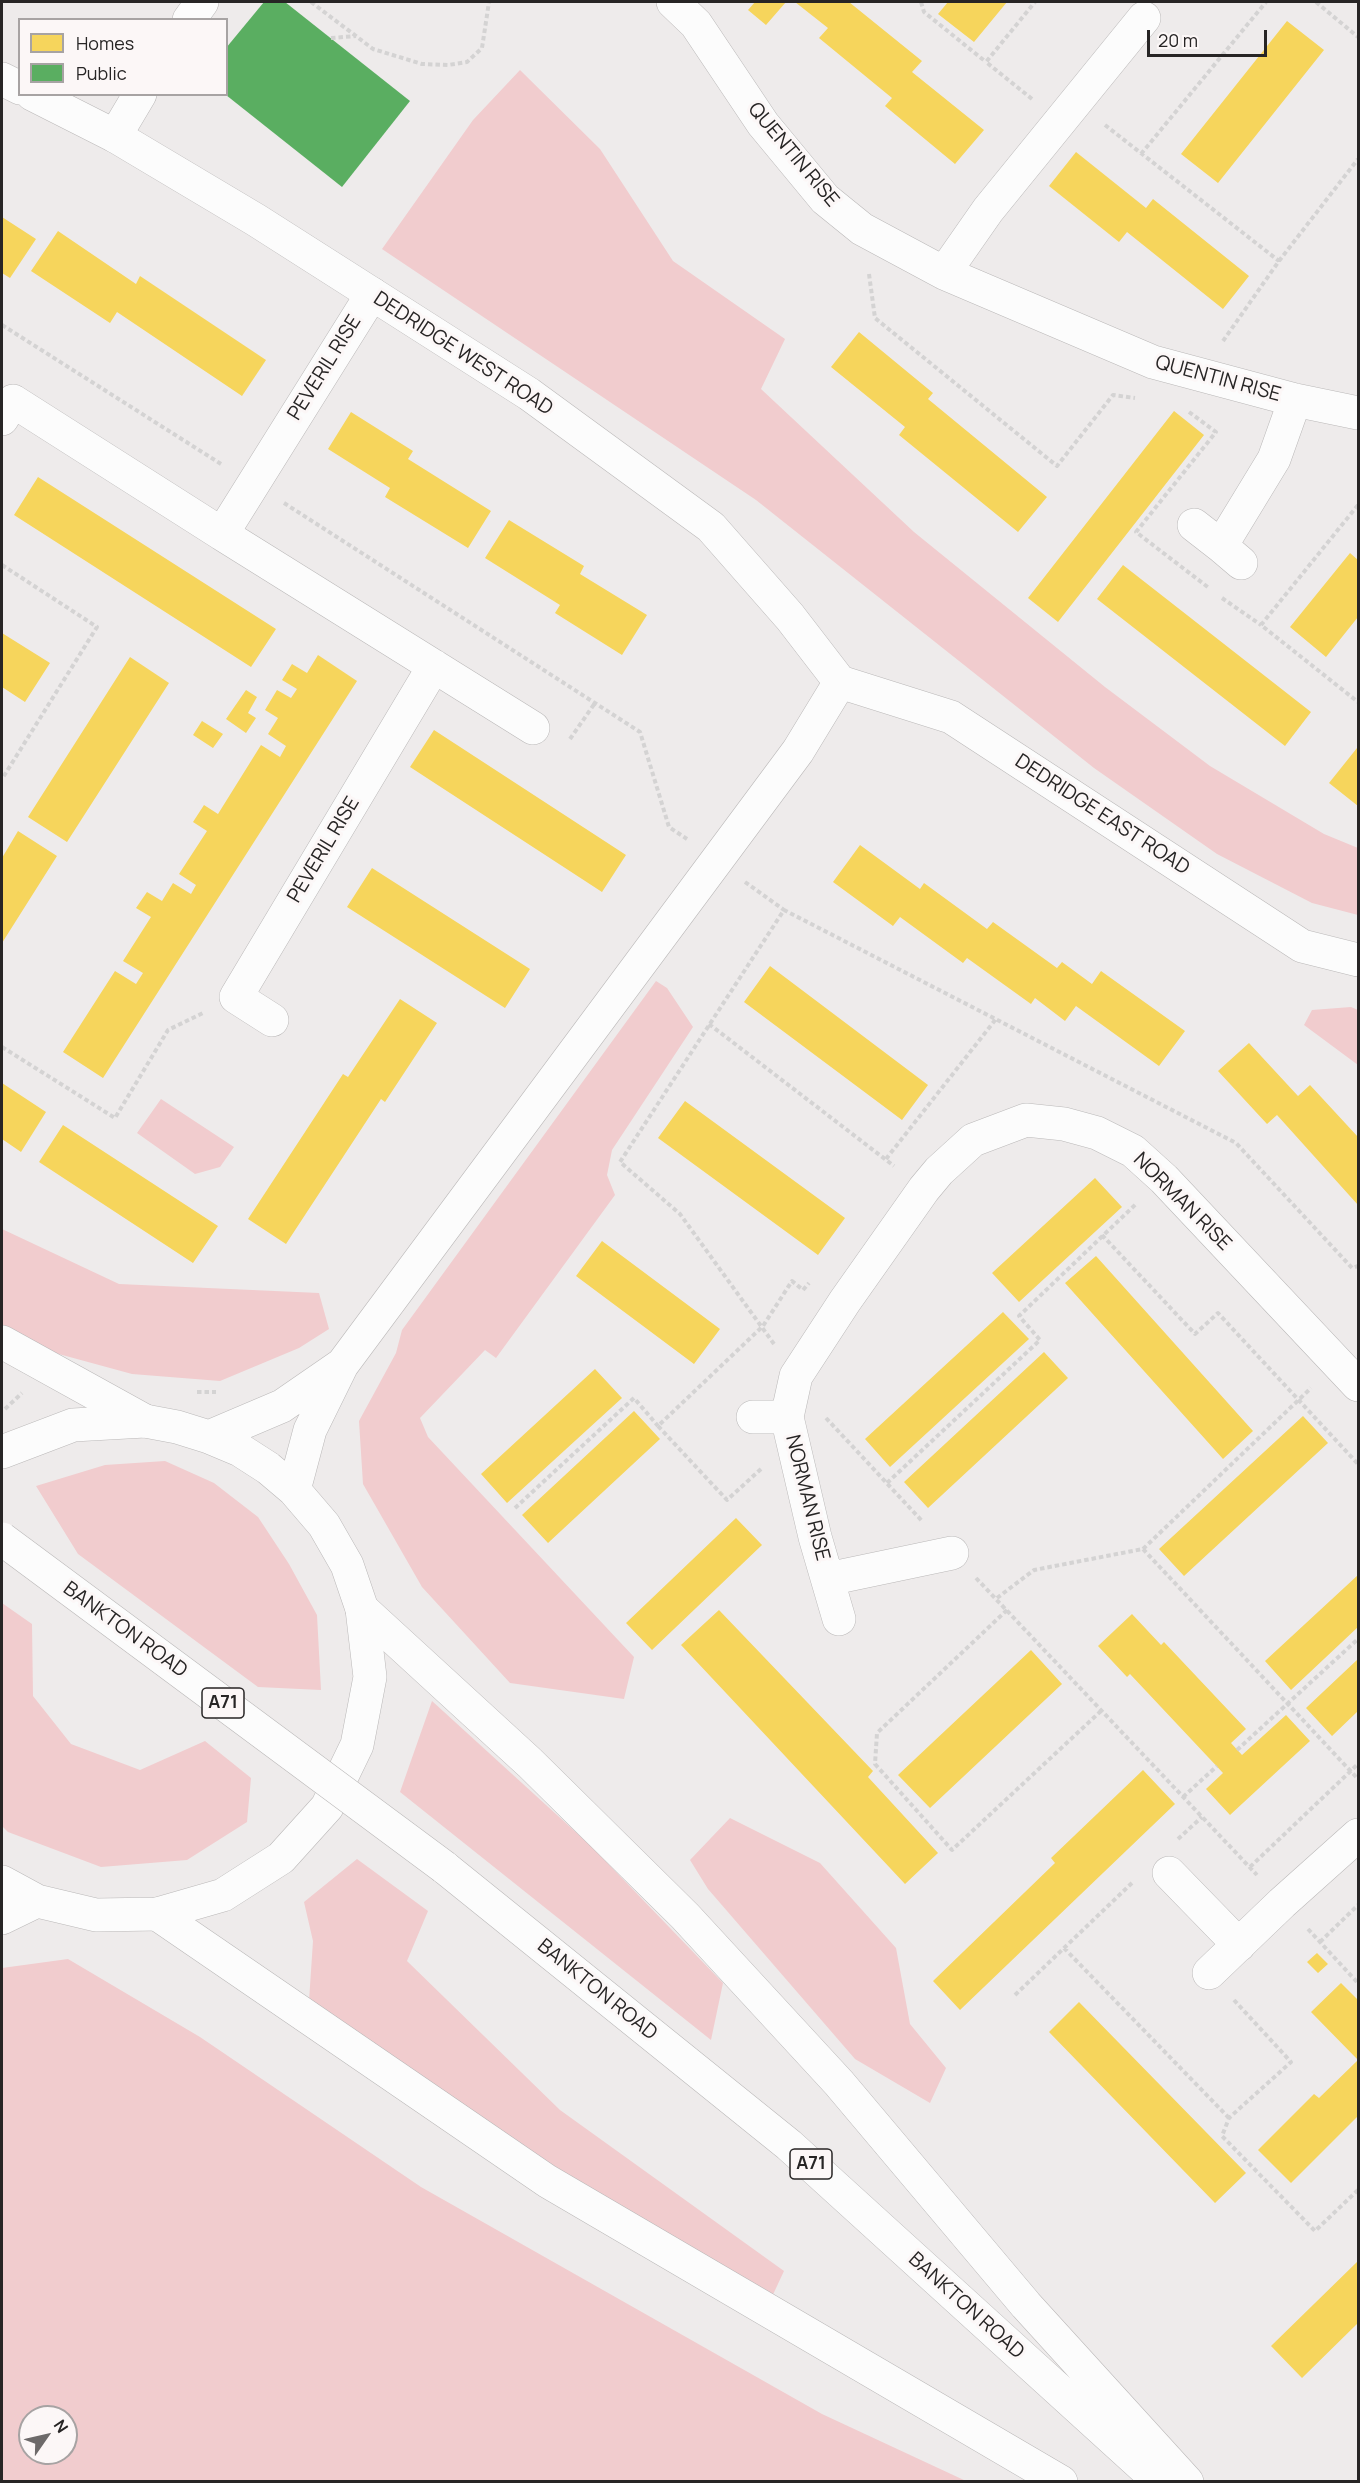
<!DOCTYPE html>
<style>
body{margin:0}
#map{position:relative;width:1360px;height:2483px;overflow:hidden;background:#eeebeb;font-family:Manrope,sans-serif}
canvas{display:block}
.frame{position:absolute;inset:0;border:3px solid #272525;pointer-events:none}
.legend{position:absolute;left:18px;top:18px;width:210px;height:78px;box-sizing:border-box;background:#fcf7f7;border:2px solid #a7a3a3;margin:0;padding:8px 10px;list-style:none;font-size:18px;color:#272525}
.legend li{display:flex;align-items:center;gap:12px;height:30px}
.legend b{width:30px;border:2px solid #a7a3a3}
.north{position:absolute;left:18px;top:2405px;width:60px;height:60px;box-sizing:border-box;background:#fcf7f7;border:2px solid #a7a3a3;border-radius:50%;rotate:56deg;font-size:16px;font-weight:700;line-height:24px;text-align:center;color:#272525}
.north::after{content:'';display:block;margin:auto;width:21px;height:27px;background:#6d6a6a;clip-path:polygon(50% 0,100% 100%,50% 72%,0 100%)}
.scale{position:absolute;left:1147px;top:30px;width:120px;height:27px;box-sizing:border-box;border:3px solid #272525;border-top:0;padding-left:8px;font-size:18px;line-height:21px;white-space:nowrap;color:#272525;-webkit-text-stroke:4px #fcf7f7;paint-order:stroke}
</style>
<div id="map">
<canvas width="1360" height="2483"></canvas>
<div class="frame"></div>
<ul class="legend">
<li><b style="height:16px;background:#f6d55c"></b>Homes</li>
<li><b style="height:16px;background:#5aae61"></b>Public</li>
</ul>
<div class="north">N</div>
<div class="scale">20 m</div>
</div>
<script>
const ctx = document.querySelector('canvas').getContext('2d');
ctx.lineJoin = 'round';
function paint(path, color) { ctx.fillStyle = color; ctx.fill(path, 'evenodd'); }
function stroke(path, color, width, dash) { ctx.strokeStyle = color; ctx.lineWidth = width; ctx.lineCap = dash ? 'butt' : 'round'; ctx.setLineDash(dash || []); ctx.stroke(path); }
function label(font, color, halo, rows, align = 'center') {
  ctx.font = font + ' Manrope,sans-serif'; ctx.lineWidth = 6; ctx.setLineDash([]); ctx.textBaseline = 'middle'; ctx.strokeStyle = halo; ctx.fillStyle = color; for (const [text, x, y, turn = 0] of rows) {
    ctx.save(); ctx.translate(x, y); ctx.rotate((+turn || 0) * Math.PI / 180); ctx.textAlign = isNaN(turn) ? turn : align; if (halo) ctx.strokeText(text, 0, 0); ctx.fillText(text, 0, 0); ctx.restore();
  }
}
const green = new Path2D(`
 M520 70 600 149 673 261 785 339 761 389 914 532 1105 687 1210 766 1324 834 1358 848V915L1312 903 1217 854 1094 768 756 500 382 249 473 120Z
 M656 981 667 988 693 1027 612 1150 607 1175 615 1195 496 1358 485 1350 420 1418 428 1437 634 1657 624 1699 510 1683 422 1587 363 1484 359 1421 396 1353 402 1330Z
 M1351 1007 1358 1010V1065L1304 1025 1312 1010Z
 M161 1099 234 1147 220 1167 195 1174 137 1133Z
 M2 1229 119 1284 319 1293 329 1329 299 1348 220 1381 132 1374 44 1350 2 1327Z
 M165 1461 214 1483 258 1517 289 1564 317 1615 321 1690 258 1687 78 1554 36 1486 105 1465Z
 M2 1603 32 1624 33 1696 71 1744 140 1770 205 1741 251 1778 247 1822 187 1860 101 1867 8 1832 2 1826Z
 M432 1701 591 1846 723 1983 711 2040 400 1792Z
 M730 1818 820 1863 896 1948 910 2024 946 2068 930 2103 855 2059 708 1889 690 1860Z
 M357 1859 428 1911 407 1961 560 2110 784 2271 770 2301 549 2168 309 2001 313 1941 304 1902Z
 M68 1959 200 2037 421 2187 822 2414 966 2481H2V1968ZM30 2417H66V2453H30Z`);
const homes = new Path2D(`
 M755 2H786L766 25 748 10Z
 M795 2H849L922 61 912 72 984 130 955 164 885 106 892 98 819 38 828 28Z
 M948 2H1007L974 42 938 14Z
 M1287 21 1324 50 1218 183 1181 154Z
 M1076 152 1146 208 1153 199 1249 276 1223 309 1127 232 1119 242 1049 186Z
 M2 217 36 239 10 278 2 273Z
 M58 231 136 284 140 276 266 360 242 396 117 312 110 323 31 271Z
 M859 332 933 393 928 399 1047 497 1018 532 899 435 905 427 831 367Z
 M1174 411 1204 435 1058 622 1028 598Z
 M351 412 413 451 408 459 491 511 468 548 385 497 390 488 328 449Z
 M38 477 276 629 251 667 14 515Z
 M509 520 584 566 580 574 647 615 622 655 555 613 560 605 485 558Z
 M1350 553 1358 560V617L1326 657 1290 627Z
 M1123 565 1311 712 1285 746 1097 599Z
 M2 633 50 663 25 702 2 687Z
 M318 655 357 681 103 1078 63 1052 115 971 136 984 143 973 123 961 151 917 136 908 147 892 162 901 173 883 191 894 196 885 179 874 207 831 193 822 204 805 218 814 261 745 280 757 286 746 268 734 278 718 265 710 277 690 291 698 297 689 282 680 292 664 307 673Z
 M130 657 169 683 67 842 28 817Z
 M246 690 257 697 248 713 256 718 246 733 226 719Z
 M202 721 223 734 213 748 193 735Z
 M434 730 626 855 602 892 410 767Z
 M1357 748 1358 749V806L1329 783Z
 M18 831 57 856 2 943V858Z
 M860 845 920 889 924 883 987 929 993 922 1057 968 1062 962 1092 984 1101 971 1185 1031 1159 1066 1076 1006 1065 1021 1035 998 1031 1004 967 958 963 963 900 917 893 926 833 882Z
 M372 868 530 969 505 1008 347 907Z
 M770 966 928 1085 902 1120 744 1002Z
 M400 999 437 1023 385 1102 381 1099 286 1244 248 1219 343 1074 348 1077Z
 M1249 1043 1298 1096 1310 1085 1358 1137V1205L1277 1115 1267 1124 1218 1071Z
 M2 1083 46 1112 21 1152 2 1139Z
 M685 1101 845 1218 818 1255 658 1138Z
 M63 1125 218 1226 193 1263 39 1162Z
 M1095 1178 1122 1207 1019 1302 992 1273Z
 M602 1241 720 1329 694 1364 576 1276Z
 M1096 1256 1253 1431 1223 1459 1065 1283Z
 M1003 1312 1029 1339 890 1467 865 1439Z
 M1044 1352 1068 1378 928 1508 904 1482Z
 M595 1369 622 1398 507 1503 481 1474Z
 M634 1411 660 1439 548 1543 522 1515Z
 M1303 1416 1328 1443 1184 1576 1159 1549Z
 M736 1518 762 1545 652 1650 626 1623Z
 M1358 1575V1627L1291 1690 1265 1661Z
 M719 1610 873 1771 868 1777 938 1853 905 1884 681 1645Z
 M1132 1614 1161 1645 1164 1642 1246 1729 1231 1743 1242 1755 1286 1715 1310 1741 1230 1815 1206 1789 1223 1773 1130 1674 1127 1677 1098 1646Z
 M1031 1650 1062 1684 930 1808 898 1775Z
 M1358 1659V1711L1332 1736 1306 1708Z
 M1143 1770 1175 1804 960 2010 933 1981 1055 1863 1051 1858Z
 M1317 1953 1328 1964 1318 1973 1307 1962Z
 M1341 1983 1358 2000V2116L1291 2183 1258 2150 1314 2094 1319 2098 1358 2060 1311 2012Z
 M1079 2002 1246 2173 1215 2203 1049 2032Z
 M1358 2261V2323L1302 2378 1271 2346Z`);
const public = new Path2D(`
 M264 2H285L410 101 342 187 226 95V48Z`);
const path = new Path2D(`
 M311 2 373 49 422 64 448 65 467 62 482 48 489 2
 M921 2 924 12 986 62
 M1316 2 1358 37
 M331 38 356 36
 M1032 99 986 62 1035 2
 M1105 125 1279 261
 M1141 154 1266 2
 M869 274 875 318 1057 466 1113 395 1135 398
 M2 325 221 464
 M1223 341 1279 261 1358 159
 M1189 412 1216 432 1136 532 1209 588
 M284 503 640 732 669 827 687 839
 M1358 505 1261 625 1358 702
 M2 565 97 627 2 779
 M1222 598 1261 625
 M570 739 595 703
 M745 882 784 910
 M709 1024 894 1166
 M2 1047 115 1118 168 1030 203 1013
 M886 1159 996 1019
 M1102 1235 1195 1334 1218 1313 1358 1464
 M774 1344 680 1214 620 1162 784 910 1236 1143 1352 1268 1358 1266
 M197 1392H216
 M5 1409 22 1393
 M826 1418 923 1522
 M761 1469 727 1500 658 1426 763 1326 792 1281 803 1290 809 1283
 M887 1483 1040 1340 1019 1316 1136 1204
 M515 1508 634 1398 658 1426
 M1143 1549 1311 1388
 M976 1578 1257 1875
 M997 1598 1034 1570 1143 1549 1358 1779
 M1007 1610 877 1733 875 1764 952 1850 1102 1710
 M1237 1750 1358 1639
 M1183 1797 1217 1766
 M1178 1839 1202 1817
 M1250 1867 1358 1764
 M1308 1929 1358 1983
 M1320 1942 1358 1905
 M1064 1948 1229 2118
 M1015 1995 1134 1881
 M1234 2000 1291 2062 1229 2118 1222 2136 1315 2231 1358 2190`);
const street = new Path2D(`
 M673 2 696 24 763 124 825 199 862 229 944 273 1153 362 1295 400 1358 413
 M189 20 202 2
 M115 136 140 94
 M944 273 988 210 1144 18
 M372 294 222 534 533 728
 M2 419 13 401 222 534
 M1194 525 1221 546
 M1241 563 1221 546 1274 459 1295 400
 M272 1020 236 997 434 666
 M753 1417H787
 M828 1579 952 1553
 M839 1619 815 1537 787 1417 796 1376 845 1301 924 1189 939 1171 973 1140 1026 1120 1064 1124 1097 1133 1133 1151 1164 1179 1358 1385
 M1169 1873 1239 1945
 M1209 1973 1282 1903 1358 1835`);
const secondary = new Path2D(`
 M2 79 20 88
 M32 94 115 136 256 220 529 394 711 527 790 617 840 682
 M840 682 951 717 1302 946 1358 960
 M209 1437 282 1406 340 1366
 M2 1452 73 1425 145 1421 177 1427 209 1437 240 1450 268 1468 294 1490 324 1525 347 1565 362 1609 370 1677 357 1745 327 1807 281 1858 223 1895 157 1914 96 1915 37 1901 2 1882
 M294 1490 310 1430 342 1365 798 751 840 682
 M2 1918 37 1901`);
const primary = new Path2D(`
 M2 1342 145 1421
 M362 1609 530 1763 685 1916 839 2083 1026 2305 1187 2482
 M444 1867 789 2145 1160 2482
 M157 1914 547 2181 1061 2482`);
const primaryBridge = new Path2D(`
 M2 1539 444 1867`);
const shields = [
 [223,1703,42],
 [811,2164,42]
];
const shieldNames = [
 ["A71",223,1703],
 ["A71",811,2164]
];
const streetNames = [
 ["QUENTIN RISE",793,155,50],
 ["DEDRIDGE WEST ROAD",463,354,33],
 ["PEVERIL RISE",325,368,-58],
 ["QUENTIN RISE",1218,379,15],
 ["DEDRIDGE EAST ROAD",1102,815,33],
 ["PEVERIL RISE",324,850,-59],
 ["NORMAN RISE",1182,1202,45],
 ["NORMAN RISE",807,1498,76],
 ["BANKTON ROAD",125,1630,36],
 ["BANKTON ROAD",597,1990,39],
 ["BANKTON ROAD",966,2306,42]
];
paint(green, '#f1ccce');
paint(homes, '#f6d55c');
paint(public, '#5aae61');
stroke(street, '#bab8b8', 34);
stroke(secondary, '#bab8b8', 34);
stroke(primary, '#bab8b8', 34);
stroke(path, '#d4d3d3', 4, [4.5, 3]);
stroke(street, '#fcfcfc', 33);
stroke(secondary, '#fcfcfc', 33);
stroke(primary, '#fcfcfc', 33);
stroke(primaryBridge, '#bab8b8', 34, []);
stroke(primaryBridge, '#fcfcfc', 33);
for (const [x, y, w] of shields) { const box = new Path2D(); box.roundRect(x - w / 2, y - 15, w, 30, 4.5); ctx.fillStyle = '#fcf7f7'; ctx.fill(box); stroke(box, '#272525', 1.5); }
label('bold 18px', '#272525', null, shieldNames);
label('20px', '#272525', '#fcf7f7', streetNames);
</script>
